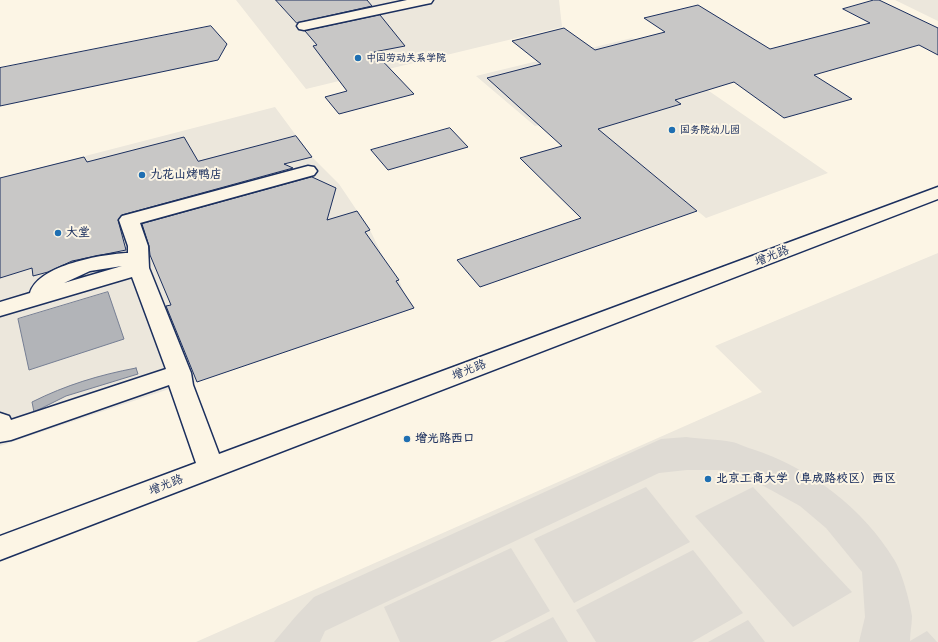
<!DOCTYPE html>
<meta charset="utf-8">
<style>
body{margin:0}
canvas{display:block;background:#fcf5e5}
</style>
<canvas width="938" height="642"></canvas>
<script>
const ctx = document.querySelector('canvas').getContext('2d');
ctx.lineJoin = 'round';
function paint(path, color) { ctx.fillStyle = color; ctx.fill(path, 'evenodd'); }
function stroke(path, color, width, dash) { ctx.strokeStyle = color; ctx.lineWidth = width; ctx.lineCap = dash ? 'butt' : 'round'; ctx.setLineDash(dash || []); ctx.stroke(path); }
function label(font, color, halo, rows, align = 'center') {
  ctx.font = font + ' Delius,"LXGW WenKai TC",sans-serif'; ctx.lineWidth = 4; ctx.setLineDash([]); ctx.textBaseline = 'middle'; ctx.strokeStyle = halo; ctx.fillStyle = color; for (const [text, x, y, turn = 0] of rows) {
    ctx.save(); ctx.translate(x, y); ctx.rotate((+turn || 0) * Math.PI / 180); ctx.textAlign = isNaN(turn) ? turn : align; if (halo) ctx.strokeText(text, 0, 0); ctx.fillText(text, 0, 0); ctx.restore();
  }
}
const built = new Path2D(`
 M236 0H559L562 27 306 89Z
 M895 0H938V21Z
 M632 38 828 173 706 218 604 134 563 119 535 126 476 76Z
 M275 107 312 157 339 184 370 230 384 259 399 280 404 293 415 308 197 382 181 385 0 446V178Z
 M938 253V642H196L762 392 715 346Z`);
const green = new Path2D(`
 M686 437C701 439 717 439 732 442 738 443 745 447 752 449 810 468 863 508 895 561 902 573 910 602 912 616 912 624 910 633 910 641L927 631 937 642H859L865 617 862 572 826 528 800 506 760 484 722 470H687L659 473 325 631 320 642H274L296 616 314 597 661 439Z
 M646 487 690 542 574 603 534 539Z
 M753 487 852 592 793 627 695 516Z
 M511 548 550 611 490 642H400L384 607Z
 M693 550 743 613 692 642H596L576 610Z
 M553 617 568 642H504Z
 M748 620 765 642H708Z`);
const water = new Path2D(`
 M108 292 124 339 29 370 18 319Z
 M136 368 138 374 66 396 34 412 32 402C66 385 99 375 136 368Z`);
const building = new Path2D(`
 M276 0H367L372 6 297 23Z
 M874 0H879L938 28V55L919 45 814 75 852 99 784 118 734 82 675 100 681 104 598 129 697 211 480 287 457 260 581 218 520 158 562 146 487 78 541 64 512 41 564 28 595 50 665 32 644 18 698 5 770 49 870 23 843 9Z
 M380 15 405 46 374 52 414 94 339 114 325 97 347 91 313 46 317 45 305 31Z
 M211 26 227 44 218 60 0 106V68Z
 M450 128 468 147 388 170 371 150Z
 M296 136 312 157 284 164 293 168 122 215 118 220 126 250 72 261 48 272 33 276 32 268 0 278V178L84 157 87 162 184 137 198 161Z
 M312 177 336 188 327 220 357 211 370 230 365 232 399 280 396 281 414 308 197 382 166 306 171 305 150 255 149 246 142 224Z`);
const minor = new Path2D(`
 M407 0H433L431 3 426 4 304 30 299 29 297 26 299 23 304 22Z
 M308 166 314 167 317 171 314 175 140 223 148 246 149 268 191 373 193 385 219 454 938 187V199L0 560V536L196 463 169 385 11 440 0 442V413L9 416 11 420 166 369 132 277 0 316V302L30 293C38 265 103 254 128 253V246L119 220 122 216ZM122 266 64 283 90 271Z`);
const markers = [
 [358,58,4,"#1f6fb2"],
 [672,130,4,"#1f6fb2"],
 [142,175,4,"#1f6fb2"],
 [58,233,4,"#1f6fb2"],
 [407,439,4,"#1f6fb2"],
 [708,479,4,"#1f6fb2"]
];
const farPoinames = [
 ["中国劳动关系学院",366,58],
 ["国务院幼儿园",680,130]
];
const poiNames = [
 ["九花山烤鸭店",150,175],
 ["大堂",66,233],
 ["增光路西口",415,439],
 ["北京工商大学（阜成路校区）西区",716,479]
];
const streetNames = [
 ["增光路",772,256,-21],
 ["增光路",469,370,-21],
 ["增光路",166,485,-21]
];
paint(built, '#ece7dc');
paint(green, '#dfdbd4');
paint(water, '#b2b4b8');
stroke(water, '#767f94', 1);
paint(building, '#c8c7c6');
stroke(building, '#1b2f5e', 1);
stroke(minor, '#1b2f5e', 3);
paint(minor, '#fcf5e5');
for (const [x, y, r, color] of markers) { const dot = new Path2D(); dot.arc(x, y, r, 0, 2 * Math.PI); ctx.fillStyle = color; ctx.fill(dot); stroke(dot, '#fcf5e5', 1.5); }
label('bold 10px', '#1b2f5e', '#fcf5e5', farPoinames, 'left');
label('bold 12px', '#1b2f5e', '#fcf5e5', poiNames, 'left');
label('12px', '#1b2f5e', '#fcf5e5', streetNames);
</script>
